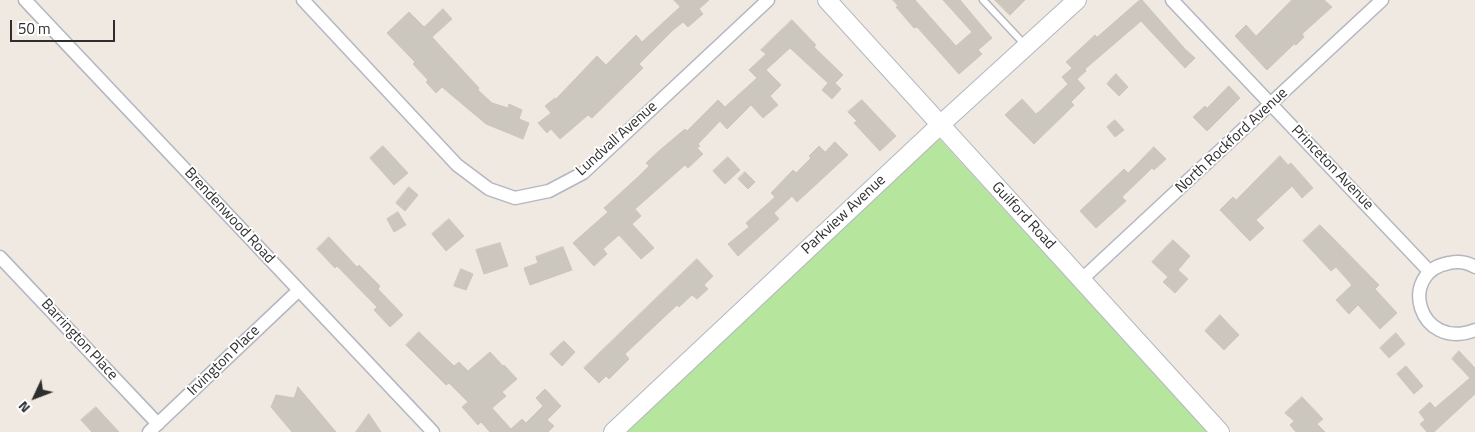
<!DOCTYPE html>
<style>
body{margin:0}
#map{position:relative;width:1475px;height:432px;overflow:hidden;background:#efe9e1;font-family:"Titillium Web",sans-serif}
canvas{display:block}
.north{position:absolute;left:10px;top:372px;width:50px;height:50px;-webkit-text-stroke:4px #fff;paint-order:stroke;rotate:227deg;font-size:14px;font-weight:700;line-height:20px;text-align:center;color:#2e2e2e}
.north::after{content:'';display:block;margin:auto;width:18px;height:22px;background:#2e2e2e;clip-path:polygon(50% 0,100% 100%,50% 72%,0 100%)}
.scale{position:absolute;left:10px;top:20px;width:105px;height:22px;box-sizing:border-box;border:2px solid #2e2e2e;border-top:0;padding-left:6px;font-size:15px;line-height:18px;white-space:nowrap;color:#2e2e2e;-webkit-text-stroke:4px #fff;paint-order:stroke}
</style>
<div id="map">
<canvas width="1475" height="432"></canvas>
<div class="north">N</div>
<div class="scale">50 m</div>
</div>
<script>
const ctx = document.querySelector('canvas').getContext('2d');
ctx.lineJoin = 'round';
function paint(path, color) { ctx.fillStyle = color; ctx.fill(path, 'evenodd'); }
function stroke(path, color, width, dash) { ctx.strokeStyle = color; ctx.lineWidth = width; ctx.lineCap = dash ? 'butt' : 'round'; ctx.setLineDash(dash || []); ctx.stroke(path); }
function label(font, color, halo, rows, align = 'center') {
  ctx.font = font + ' "Titillium Web",sans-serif'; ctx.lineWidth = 4; ctx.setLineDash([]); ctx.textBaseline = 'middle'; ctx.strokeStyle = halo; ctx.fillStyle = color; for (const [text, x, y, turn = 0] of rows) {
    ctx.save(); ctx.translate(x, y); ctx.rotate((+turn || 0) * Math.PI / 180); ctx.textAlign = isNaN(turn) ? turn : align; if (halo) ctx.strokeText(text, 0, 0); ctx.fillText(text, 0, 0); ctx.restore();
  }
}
const green = new Path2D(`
 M935 134 1208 432H622Z`);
const building = new Path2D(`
 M674 0H709L699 9 703 14 688 27 683 22 672 31 639 64 643 68 592 118 588 115 560 139 551 129 547 133 538 123 551 113 545 106 555 98 556 99 597 56 606 65 636 35 642 42 680 7Z
 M893 0H915L956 46 972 32 943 0H960L992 38 978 50 982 54 959 74 917 27 914 28 896 7 898 6Z
 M995 0H1025L1010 15Z
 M1140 0H1142L1185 49 1195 58 1185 68 1141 21 1085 69 1086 71 1077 79 1085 88 1071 102 1074 105 1034 144 1005 115 1022 99 1036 114 1040 111 1068 84 1062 77 1072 68 1066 62 1095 35 1097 37Z
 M1292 0H1324L1332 7 1302 34 1304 37 1296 45 1294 44 1267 70 1235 36 1246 25 1256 36Z
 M443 9 452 19 432 37 479 88 478 90 492 103 508 108 509 104 522 110 519 119 529 123 523 139 486 124 442 87 436 93 426 82 428 80 413 64 415 62 387 33 409 12 424 27Z
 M792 20 816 45 814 47 843 75 835 83 841 89 832 99 822 90 828 83 790 48 766 70 781 85 770 96 778 105 763 118 751 105 727 129 720 121 698 144 700 146 697 148 703 154 688 168 685 165 635 209 641 216 632 224 654 248 641 259 619 235 603 249 607 254 594 266 573 243 608 212 604 208 638 177 649 166 646 163 660 150 685 129 687 131 718 100 725 107 757 78 749 70 766 54 761 50Z
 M1116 74 1128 87 1119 96 1107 84Z
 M1229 86 1240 98 1207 131 1193 117 1205 106 1207 108Z
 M862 100 896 136 880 151 854 123 857 121 848 112Z
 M1115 120 1124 130 1115 137 1107 127Z
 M835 142 848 155 797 202 792 196 774 213 779 219 738 256 728 244 749 227 746 223 775 197 771 193 793 170 796 173 811 158 809 156 819 146 825 152Z
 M383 146 408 173 394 185 370 158Z
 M1154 147 1166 159 1154 170 1152 168 1122 197 1126 201 1096 228 1080 211 1124 169 1128 173Z
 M1280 156 1288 165 1291 163 1313 188 1302 198 1292 186 1256 220 1264 228 1250 241 1220 210 1233 197 1236 200Z
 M728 157 740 170 725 184 713 171Z
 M745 172 755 182 748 189 738 179Z
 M409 187 418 195 405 211 396 203Z
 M398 212 406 225 394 232 387 219Z
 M449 219 464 236 446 251 432 234Z
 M1320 225 1379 285 1375 289 1397 313 1380 329 1358 305 1349 314 1336 300 1352 285 1336 267 1331 271 1303 241Z
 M329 237 357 267 359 265 380 286 378 289 403 315 390 327 374 310 377 307 337 266 335 268 317 249Z
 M1173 240 1190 256 1178 270 1188 279 1175 293 1163 282 1168 277 1152 262Z
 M500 243 508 266 484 274 476 250Z
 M563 247 572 270 530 285 524 268 538 263 536 257Z
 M697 259 713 276 704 285 708 289 697 299 692 295 679 307 677 305 625 354 629 359 609 379 606 376 599 383 584 368Z
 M461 269 473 274 466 290 454 286Z
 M1220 315 1239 335 1224 350 1205 331Z
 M419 332 454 366 459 362 468 371 490 352 503 366 504 365 517 379 502 392 506 396 492 408 511 429 522 419 526 423 543 406 536 398 545 389 561 406 547 420 554 426 548 432H490L481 422 478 425 462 407 468 402 449 383 446 385 406 345Z
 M1396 333 1405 344 1389 358 1380 348Z
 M564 341 575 352 562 366 550 354Z
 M1459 351 1475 368V394L1434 432H1427L1420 424 1425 420 1419 412 1430 402 1435 408 1470 378 1452 359Z
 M1406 366 1423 386 1414 394 1397 374Z
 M298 387 336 432H292L271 407 276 395 294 398Z
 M1302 397 1323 419 1317 424 1325 432H1296L1290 425 1294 421 1285 413Z
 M96 407 119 432H92L81 420Z
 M369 414 381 432H356Z`);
const lane = new Path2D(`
 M983 0 1026 46`);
const street = new Path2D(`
 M25 0 433 432
 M303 0 457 165 489 189 515 198 549 191 583 173 768 0
 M1172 0 1429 271
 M0 257 158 424
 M1475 267C1467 262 1458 261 1449 263 1397 272 1418 352 1475 330
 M1081 280 1382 0
 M149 432 299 290`);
const secondary = new Path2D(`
 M827 0 1220 432
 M613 432 940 125 1077 0`);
const streetNames = [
 ["Lundvall Avenue",617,139,-42],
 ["North Rockford Avenue",1232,141,-43],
 ["Princeton Avenue",1332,168,46],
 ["Parkview Avenue",844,215,-43],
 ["Brendenwood Road",229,216,47],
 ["Guilford Road",1023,216,47],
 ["Barrington Place",79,340,47],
 ["Irvington Place",224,361,-44]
];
paint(green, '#b6e59e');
paint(building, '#cbc7bf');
stroke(building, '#cbc5ba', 1);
stroke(lane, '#b4b7c1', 9);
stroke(street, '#b4b7c1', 15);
stroke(secondary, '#b4b7c1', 20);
stroke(lane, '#fff', 6);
stroke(street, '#fff', 12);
stroke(secondary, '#fff', 18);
label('15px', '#2e2e2e', '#fff', streetNames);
</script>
